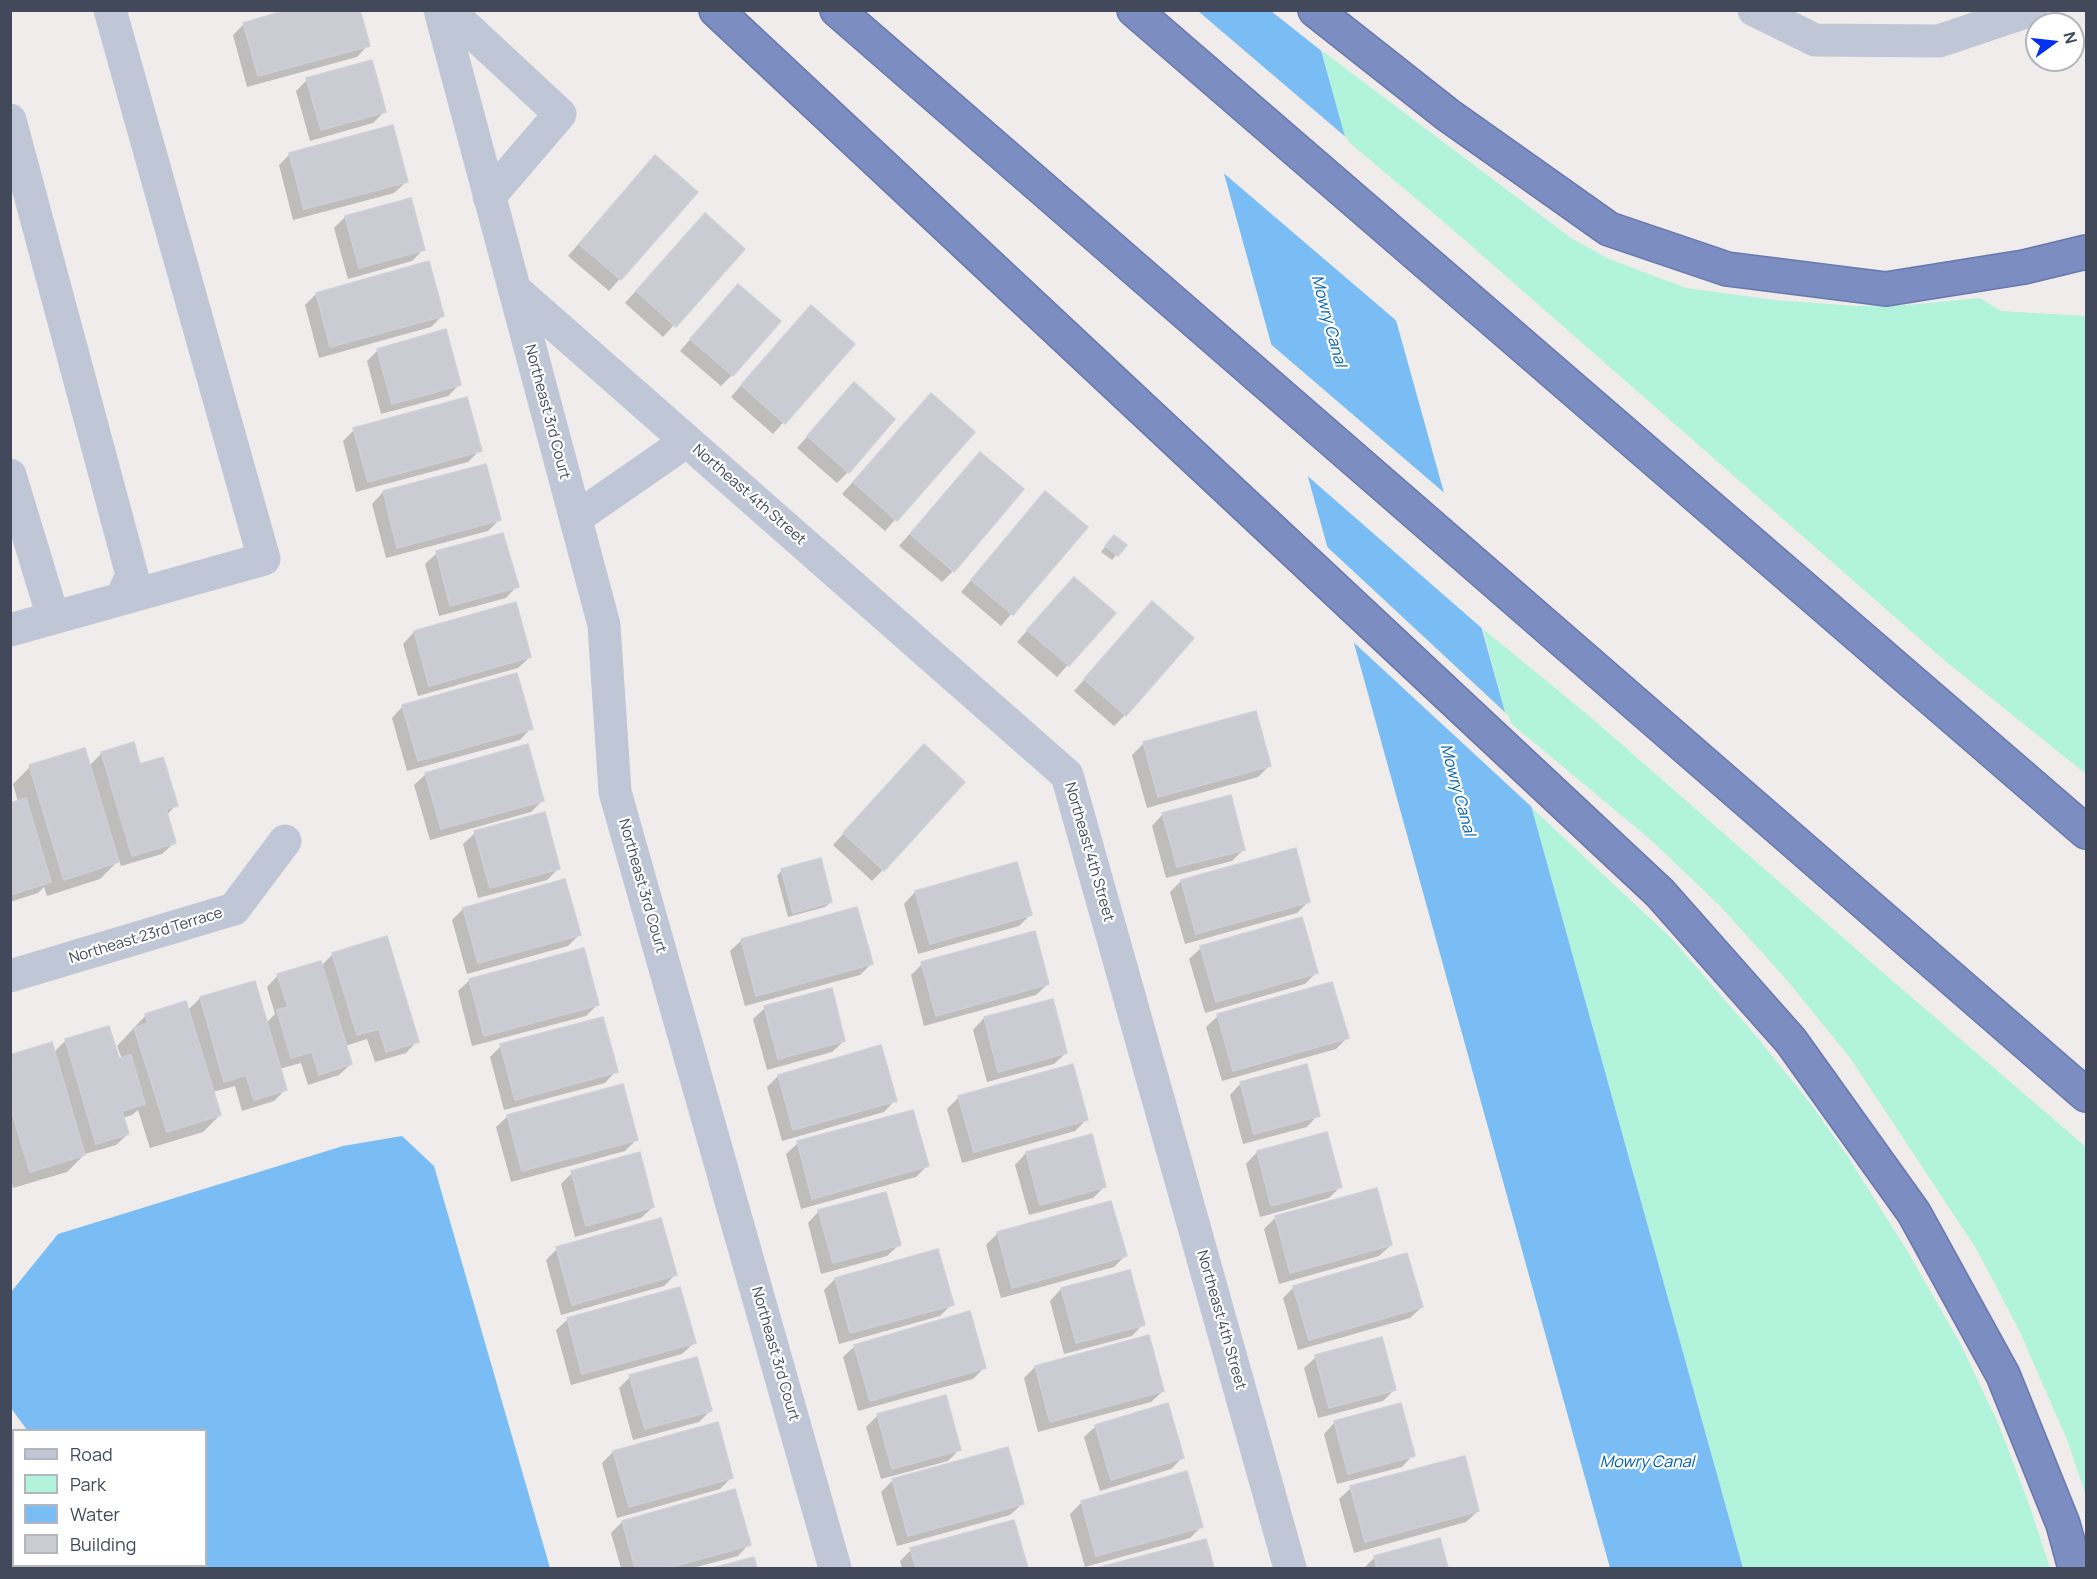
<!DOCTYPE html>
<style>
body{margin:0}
#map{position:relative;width:2097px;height:1579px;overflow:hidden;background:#efeceb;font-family:Manrope,sans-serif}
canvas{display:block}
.frame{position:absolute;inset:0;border:12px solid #42495b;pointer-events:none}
.legend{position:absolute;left:12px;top:1429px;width:195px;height:138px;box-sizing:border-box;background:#fff;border:2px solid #b3b6bd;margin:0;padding:8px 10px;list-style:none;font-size:18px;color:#42495b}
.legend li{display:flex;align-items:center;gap:12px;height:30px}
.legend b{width:30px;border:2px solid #b3b6bd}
.north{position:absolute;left:2025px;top:12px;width:60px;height:60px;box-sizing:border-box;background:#fff;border:2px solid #b3b6bd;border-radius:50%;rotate:75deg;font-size:16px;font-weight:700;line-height:24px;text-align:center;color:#42495b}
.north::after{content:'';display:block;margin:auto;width:21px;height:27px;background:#0430ef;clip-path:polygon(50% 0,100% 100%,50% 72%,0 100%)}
</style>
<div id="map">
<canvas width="2097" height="1579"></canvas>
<div class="frame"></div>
<ul class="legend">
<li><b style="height:8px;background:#bfc6d5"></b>Road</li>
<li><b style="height:16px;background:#b2f3dc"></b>Park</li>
<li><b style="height:16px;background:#7abdf5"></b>Water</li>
<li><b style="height:16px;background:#cbcbd4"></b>Building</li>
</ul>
<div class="north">N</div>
</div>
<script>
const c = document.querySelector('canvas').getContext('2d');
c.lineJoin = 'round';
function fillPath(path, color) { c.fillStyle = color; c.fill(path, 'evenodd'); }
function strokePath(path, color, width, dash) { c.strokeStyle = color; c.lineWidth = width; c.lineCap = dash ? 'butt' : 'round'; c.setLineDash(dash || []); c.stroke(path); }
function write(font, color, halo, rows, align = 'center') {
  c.font = font + ' Manrope,sans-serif'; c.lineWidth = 4.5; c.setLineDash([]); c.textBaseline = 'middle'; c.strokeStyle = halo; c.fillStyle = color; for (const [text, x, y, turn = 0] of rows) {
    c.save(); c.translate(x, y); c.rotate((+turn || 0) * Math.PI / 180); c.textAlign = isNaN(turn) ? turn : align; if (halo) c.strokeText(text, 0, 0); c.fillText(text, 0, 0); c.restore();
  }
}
fillPath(new Path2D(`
 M1321 50 1571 238 1609 259 1686 288 1775 300 1855 306 1907 305 1980 298 2001 311 2086 316V774L1944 660 1451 228 1345 139Z
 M1483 629 1588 715 1881 971 2086 1147V1496L2068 1442 2019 1330 1977 1250 1851 1059 1786 979 1720 906 1651 840 1507 720Z
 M1531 807 1671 938 1756 1036 1810 1103 1848 1157 1908 1252 1961 1345 1998 1423 2029 1504 2050 1568H1743Z`), '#b2f3dc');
fillPath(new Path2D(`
 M1179 11H1310L1743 1568H1610Z
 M402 1136 434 1166 550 1568H118L116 1566H206V1430H27L11 1408V1292L58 1234 343 1146Z`), '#7abdf5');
fillPath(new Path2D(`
 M1176 10 1198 11 1348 139 1399 323 1220 170Z
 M1313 10 1324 53 1271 11Z
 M1267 341 1448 496 1485 631 1303 472Z
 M1323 543 1509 716 1536 811 1349 638Z`), '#efeceb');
fillPath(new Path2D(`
 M244 24 368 45 357 57 247 87 233 35Z
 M307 80 384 112 373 123 310 141 296 91Z
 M290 154 406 182 394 193 293 220 279 165Z
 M644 169 696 193 609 291 568 256Z
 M345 217 423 250 412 261 348 279 334 228Z
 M694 226 743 249 663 337 625 303Z
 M316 294 442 316 431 327 319 358 305 305Z
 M726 298 732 375 721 386 680 351Z
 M799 318 853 344 773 434 731 397Z
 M378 350 460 384 448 396 381 414 367 361Z
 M931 395 973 432 885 531 842 494Z
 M843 396 848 472 837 483 797 448Z
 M354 430 480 450 468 462 356 492 343 441Z
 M980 454 953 571 942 582 899 546Z
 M383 492 499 520 488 531 386 558 372 504Z
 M1045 493 1085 527 1001 626 961 592Z
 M1109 542 1125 545 1112 560 1101 552Z
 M437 553 517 586 506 598 439 616 425 564Z
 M1063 590 1114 613 1057 677 1017 642Z
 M1152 603 1125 715 1114 726 1074 691Z
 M515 604 530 657 518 668 418 696 403 644 414 632Z
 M403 706 531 728 520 740 407 771 392 718Z
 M1255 713 1269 766 1258 777 1147 808 1132 755 1143 744Z
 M102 753 139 765 176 805 166 816 174 843 162 854 121 866 119 860 100 879 47 896 44 887 38 893 10 902V804L18 802 13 784 30 767 89 766Z
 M913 758 883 870 872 881 833 845Z
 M426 774 542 801 531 812 430 840 414 785Z
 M1163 814 1244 849 1232 861 1166 878 1152 826Z
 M475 833 559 868 547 880 478 898 463 844Z
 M782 870 831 902 825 907 788 917 777 876Z
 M1181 881 1309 901 1297 913 1185 944 1170 892Z
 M915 892 1030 915 1019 926 918 954 904 904Z
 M463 909 579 935 568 946 467 974 452 920Z
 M742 940 872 963 860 975 745 1006 730 951Z
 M1201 948 1316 973 1305 984 1205 1013 1189 959Z
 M333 954 417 1041 406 1053 375 1062 367 1039 345 1046 351 1064 339 1075 308 1085 301 1063 279 1069 285 1090 274 1101 242 1111 235 1086 213 1092 220 1115 203 1132 150 1148 138 1110 132 1115 123 1118 128 1134 116 1145 85 1154 67 1172 13 1188 12 1184 10 1186V1056L54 1052 66 1040 118 1060 122 1059 117 1046 146 1015 187 1011 200 998 266 1023 275 1014 267 987 278 975 321 966Z
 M922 964 1048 984 1036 995 924 1026 911 975Z
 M470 980 597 1005 586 1016 472 1046 458 991Z
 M1052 1000 1066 1053 1054 1064 987 1082 973 1030 984 1018Z
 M765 1008 844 1041 832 1052 767 1070 753 1019Z
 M1218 1016 1347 1038 1336 1049 1222 1081 1206 1027Z
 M501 1046 616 1071 605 1083 504 1110 490 1057Z
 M778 1076 895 1100 884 1112 782 1141 767 1087Z
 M1241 1083 1318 1115 1307 1127 1243 1144 1230 1095Z
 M959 1097 1087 1119 1075 1131 962 1163 947 1109Z
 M508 1116 636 1140 625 1151 511 1182 496 1127Z
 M798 1143 927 1166 916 1177 801 1209 786 1154Z
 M1257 1152 1340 1187 1329 1198 1260 1217 1246 1164Z
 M1026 1153 1105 1186 1093 1198 1029 1215 1015 1165Z
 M572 1173 653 1207 641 1218 575 1237 561 1184Z
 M819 1211 899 1245 887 1256 821 1274 808 1223Z
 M1276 1217 1391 1245 1379 1256 1279 1284 1264 1229Z
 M998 1233 1125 1256 1114 1267 1001 1298 986 1245Z
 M557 1249 676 1274 664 1286 561 1315 546 1260Z
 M835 1279 952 1304 940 1316 839 1344 824 1290Z
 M1294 1287 1422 1307 1410 1318 1298 1350 1283 1298Z
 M1061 1289 1143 1324 1132 1336 1064 1354 1050 1301Z
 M568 1319 694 1343 682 1354 571 1385 556 1330Z
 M855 1346 984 1368 973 1379 858 1411 843 1357Z
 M1316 1357 1394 1390 1383 1401 1318 1418 1304 1368Z
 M1035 1367 1163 1391 1151 1402 1038 1432 1024 1378Z
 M630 1377 711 1410 699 1422 633 1440 619 1388Z
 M878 1415 959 1450 948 1461 881 1479 866 1427Z
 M1335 1422 1413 1455 1402 1467 1337 1484 1324 1434Z
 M1096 1426 1182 1458 1171 1469 1100 1491 1084 1437Z
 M613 1452 731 1478 720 1489 617 1518 602 1463Z
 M893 1480 1022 1504 1010 1515 897 1546 881 1492Z
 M1351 1488 1478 1511 1466 1522 1354 1553 1339 1499Z
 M734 1490 749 1544 738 1556 693 1568H621L611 1533 622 1522Z
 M1082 1502 1201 1527 1190 1538 1085 1567 1070 1514Z
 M1013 1522 1026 1568H902L900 1561 911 1550Z
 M1439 1540 1446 1568H1364L1375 1557Z
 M1205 1541 1213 1568H1103Z
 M10 1563 14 1566H37L39 1568H10Z`), '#0003');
const building = new Path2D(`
 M287 10H360L370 46 258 76 243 23Z
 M372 60 386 112 321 130 306 78Z
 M393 125 408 182 304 209 289 153Z
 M655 155 698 192 621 280 579 244Z
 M411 198 425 250 359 268 345 216Z
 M705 213 745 249 676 327 636 291Z
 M429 261 444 316 330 347 316 293Z
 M738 284 781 321 733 376 690 339Z
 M811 305 855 344 785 424 741 385Z
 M446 329 461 385 392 404 377 349Z
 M854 382 895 419 849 473 807 436Z
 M931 393 975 432 897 521 853 482Z
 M467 397 482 451 368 482 353 428Z
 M980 452 1024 489 954 572 910 534Z
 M486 464 501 520 397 548 383 491Z
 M1045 491 1088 527 1013 615 971 580Z
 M503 533 519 587 450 606 436 551Z
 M1114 535 1127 545 1118 556 1105 546Z
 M1074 577 1116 613 1069 666 1027 630Z
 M1152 601 1194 638 1126 716 1084 679Z
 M516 602 531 657 429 686 414 631Z
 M517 673 533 729 418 761 402 705Z
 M1256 711 1271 766 1158 797 1143 742Z
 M134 742 140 764 163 757 178 806 166 809 176 843 132 856 101 752Z
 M528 744 544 801 441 829 425 773Z
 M924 744 965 782 884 871 843 833Z
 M85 748 119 862 64 880 29 765Z
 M1231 795 1245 850 1177 867 1162 813Z
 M26 798 51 882 10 895V803Z
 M545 812 560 869 490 888 474 831Z
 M1296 848 1310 902 1196 934 1181 880Z
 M821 858 832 902 793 913 781 869Z
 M1017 862 1032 915 930 944 915 891Z
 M565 879 581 935 478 963 463 908Z
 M857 907 873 964 756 996 741 939Z
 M1302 917 1318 973 1216 1002 1200 946Z
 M1035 931 1049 984 936 1016 921 962Z
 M387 936 419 1042 386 1052 379 1029 357 1035 332 953Z
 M584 948 599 1005 484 1036 469 979Z
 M321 961 352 1064 319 1075 312 1052 291 1058 277 1010 288 1007 277 974Z
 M255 981 287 1090 254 1100 246 1075 224 1082 200 997Z
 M1332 982 1349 1038 1233 1071 1217 1014Z
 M832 988 845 1041 778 1059 764 1006Z
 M1053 999 1067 1053 998 1072 984 1017Z
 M186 1001 221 1115 167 1132 134 1028 148 1023 145 1014Z
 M603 1017 618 1072 515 1100 500 1044Z
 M109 1026 119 1058 131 1055 145 1104 122 1111 129 1134 96 1144 65 1039Z
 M52 1042 85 1155 30 1172 10 1106V1067L13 1066 10 1055Z
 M881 1045 897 1101 793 1130 778 1075Z
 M1073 1064 1088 1120 974 1152 958 1096Z
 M1307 1064 1320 1116 1254 1134 1240 1082Z
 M623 1084 638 1140 522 1171 507 1115Z
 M913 1110 929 1166 812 1199 797 1141Z
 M1327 1132 1342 1187 1271 1206 1257 1151Z
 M1092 1134 1106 1187 1040 1205 1026 1152Z
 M640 1152 654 1207 586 1226 571 1171Z
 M1377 1188 1392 1245 1290 1273 1275 1216Z
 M886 1192 901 1245 833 1263 818 1210Z
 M1111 1201 1127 1256 1012 1288 997 1232Z
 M661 1218 677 1275 572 1305 556 1247Z
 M938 1249 954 1305 850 1333 835 1278Z
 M1407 1253 1423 1307 1309 1340 1293 1286Z
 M1130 1270 1145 1325 1076 1343 1061 1288Z
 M680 1287 696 1343 582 1374 567 1318Z
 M970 1311 986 1368 870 1401 854 1345Z
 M1149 1335 1164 1391 1050 1422 1035 1366Z
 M1382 1337 1396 1390 1329 1408 1315 1355Z
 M697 1357 712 1411 645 1429 629 1375Z
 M946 1395 961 1450 892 1469 877 1414Z
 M1168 1403 1184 1458 1111 1480 1095 1425Z
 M1401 1403 1415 1456 1348 1474 1334 1421Z
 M718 1422 733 1478 629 1507 613 1451Z
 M1008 1447 1024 1504 908 1536 892 1479Z
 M1465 1456 1479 1511 1365 1542 1350 1486Z
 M1187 1471 1203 1527 1096 1556 1081 1501Z
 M735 1489 751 1545 668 1568H635L622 1521Z
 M1014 1520 1028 1568H916L910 1548Z
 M1440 1538 1448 1568H1377L1374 1556Z
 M1206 1539 1214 1568H1097Z
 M754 1557 757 1568H713Z
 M14 1559V1566H39L41 1568H10V1561Z`);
fillPath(building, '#cbcbd4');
strokePath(building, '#cecfd8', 1.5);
const highway = new Path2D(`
 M716 10 1660 893 1791 1041 1914 1213 2003 1375 2063 1524 2075 1568
 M837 10 2086 1095
 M1134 10 2086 832
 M1315 10 1448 115 1609 229 1727 269 1886 289 2024 267 2086 252`);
strokePath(highway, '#6877ad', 36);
strokePath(new Path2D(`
 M110 10 264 559 121 599
 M440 10 604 625 615 792 835 1568
 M448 10 560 114 489 197
 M1754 10 1815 40 1939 41 2031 10
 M10 120 132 575 121 599 10 630
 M514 289 1067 775 1290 1568
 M10 475 53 617
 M576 518 687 441
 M10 976 234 909 285 841`), '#bfc6d5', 33);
strokePath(highway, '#7c8dc1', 33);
write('15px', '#42495b', '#fff', [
 ["Northeast 3rd Court",547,412,75],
 ["Northeast 4th Street",749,495,41],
 ["Northeast 4th Street",1089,852,74],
 ["Northeast 3rd Court",642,886,74],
 ["Northeast 23rd Terrace",146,936,-17],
 ["Northeast 4th Street",1221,1320,74],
 ["Northeast 3rd Court",775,1354,74]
]);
write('italic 16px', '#005faf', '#fff', [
 ["Mowry Canal",1328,321,75],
 ["Mowry Canal",1457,790,75],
 ["Mowry Canal",1647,1463]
]);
</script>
